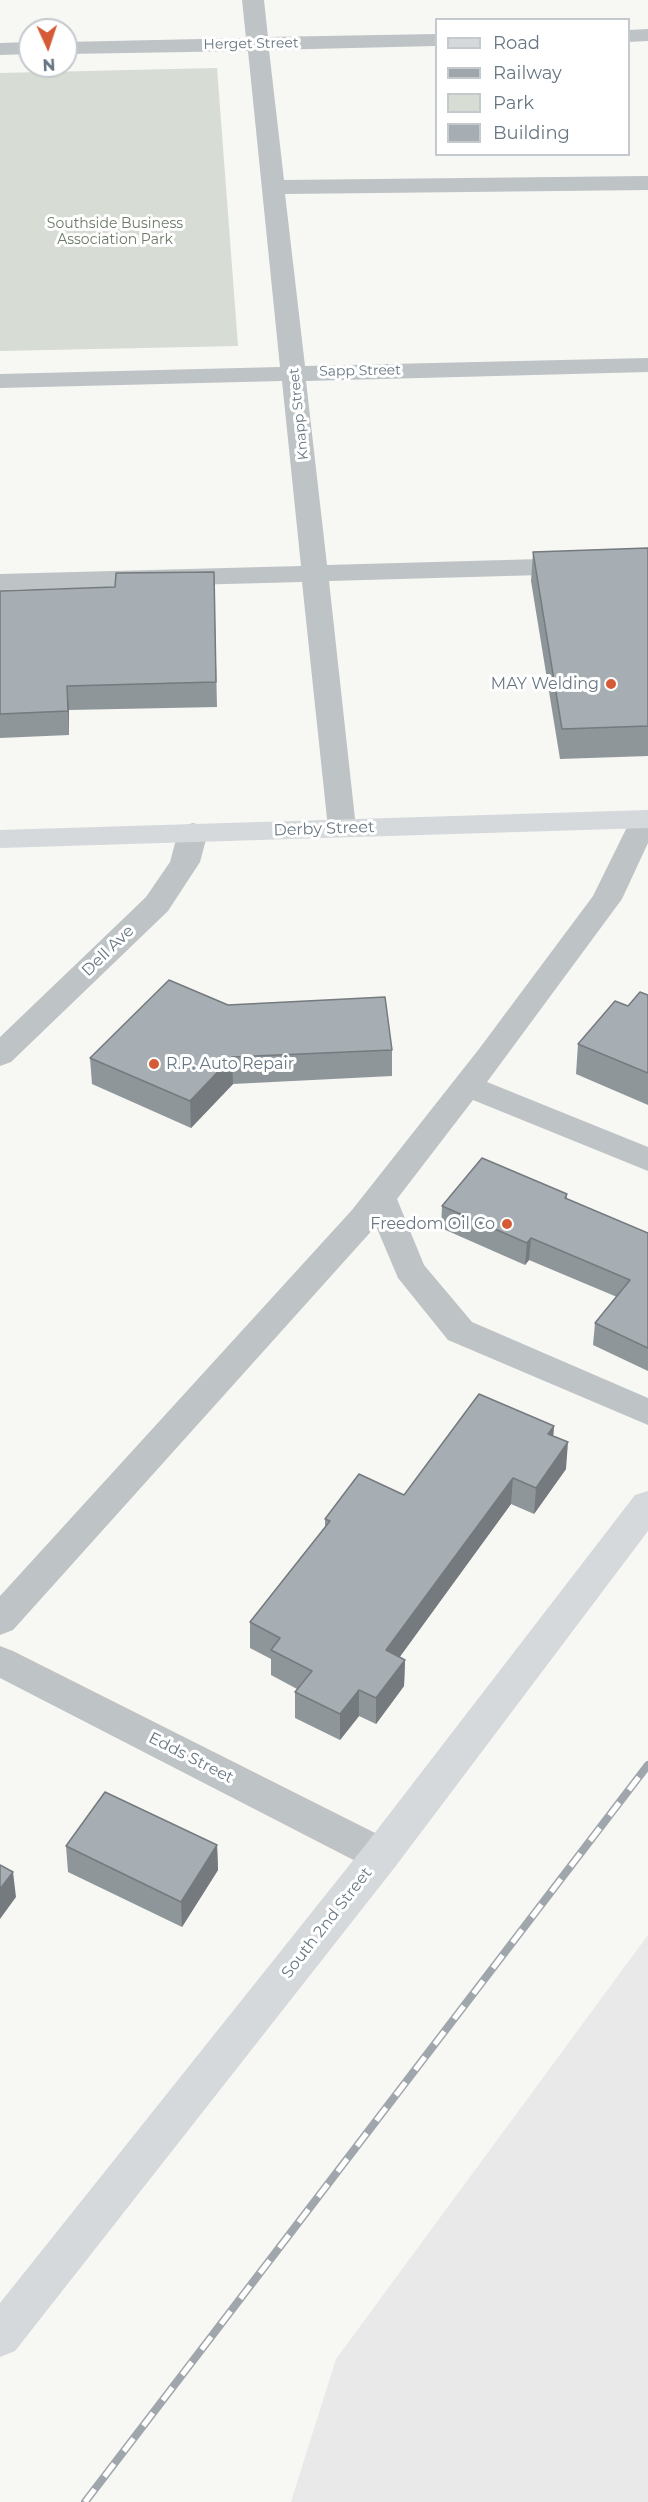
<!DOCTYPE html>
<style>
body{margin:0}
#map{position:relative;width:648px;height:2502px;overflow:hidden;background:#f7f7f4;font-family:Montserrat,sans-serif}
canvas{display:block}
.legend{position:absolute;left:435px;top:18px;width:195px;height:138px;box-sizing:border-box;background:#fff;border:2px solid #c3c9cd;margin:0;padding:8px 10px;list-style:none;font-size:18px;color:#687783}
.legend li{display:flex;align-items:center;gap:12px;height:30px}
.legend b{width:30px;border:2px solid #c3c9cd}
.north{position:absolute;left:18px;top:18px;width:60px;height:60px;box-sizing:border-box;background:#fff;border:2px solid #c3c9cd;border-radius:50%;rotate:177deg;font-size:16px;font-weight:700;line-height:24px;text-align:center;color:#687783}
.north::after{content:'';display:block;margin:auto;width:21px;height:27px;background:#d55a36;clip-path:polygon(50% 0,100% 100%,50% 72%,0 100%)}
</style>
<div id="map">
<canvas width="648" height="2502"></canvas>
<ul class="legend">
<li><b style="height:8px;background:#d5d9dc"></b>Road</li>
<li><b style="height:8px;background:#a0a7ac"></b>Railway</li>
<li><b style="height:16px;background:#d7dcd4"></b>Park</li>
<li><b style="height:16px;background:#a6aeb3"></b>Building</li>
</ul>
<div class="north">N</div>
</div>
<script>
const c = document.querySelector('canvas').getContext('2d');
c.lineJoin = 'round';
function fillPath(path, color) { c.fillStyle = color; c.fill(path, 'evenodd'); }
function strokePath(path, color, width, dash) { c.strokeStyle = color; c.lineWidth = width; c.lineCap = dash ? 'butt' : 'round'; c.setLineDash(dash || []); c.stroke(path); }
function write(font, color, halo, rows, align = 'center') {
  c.font = font + ' Montserrat,sans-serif'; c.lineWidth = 6; c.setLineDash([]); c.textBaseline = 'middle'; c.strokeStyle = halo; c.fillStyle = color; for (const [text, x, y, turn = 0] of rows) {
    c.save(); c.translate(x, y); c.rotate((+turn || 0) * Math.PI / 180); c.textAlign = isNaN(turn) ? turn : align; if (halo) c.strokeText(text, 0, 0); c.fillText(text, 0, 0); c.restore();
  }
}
fillPath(new Path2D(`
 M648 1935V2502H291L336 2359Z`), '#e8e9e8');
fillPath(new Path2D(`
 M217 68 238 346 0 351V73Z`), '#d7dcd4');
fillPath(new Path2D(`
 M242 0H264L268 37 436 34V46L269 50 284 180 648 176V190L285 194 305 366 648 358V372L306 381 327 565 648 556V572L329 581 356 828 352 834 342 837 332 834 328 828 302 582 0 590V574L301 566 282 381 0 388V374L280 367 248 51 66 54V42L246 38Z
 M648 29V41L628 42V30Z
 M30 42V54L0 55V43Z
 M645 810 648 811V843L622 899 487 1082 648 1147V1171L473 1100 397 1199 424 1265 472 1322 648 1398V1425L448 1340 398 1278 376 1226 13 1630 0 1635V1596L352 1210 479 1049 593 896 631 819 635 813Z
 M193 823 203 826 208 832 200 862 168 911 11 1062 0 1066V1037L146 897 170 862 178 832 183 826Z
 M0 1646 13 1651 395 1843 400 1855 395 1867 381 1871 367 1867 0 1678Z`), '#bec3c6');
fillPath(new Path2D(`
 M648 810V828L0 848V830Z
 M648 1491V1531L395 1867 15 2351 0 2357V2303L367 1843 635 1495Z`), '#d5d9dc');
const rail = new Path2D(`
 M85 2502 648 1765`);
strokePath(rail, '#a0a7ac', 8);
strokePath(rail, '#fff', 5, [16]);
fillPath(new Path2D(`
 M648 548V756L560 759 531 581 533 552Z
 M214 572 217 707 69 710V735L0 738V591L115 587Z
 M648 995V1105L576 1074 578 1044 628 1006Z
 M228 1005 392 1050V1076L233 1084 191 1128 92 1084 90 1058Z
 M567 1194V1199L648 1233V1371L593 1345 595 1323 617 1297 529 1260 525 1265 441 1228 442 1206Z
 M554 1426 553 1436 566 1469 534 1514 511 1504 399 1657 405 1660 404 1686 376 1724 359 1716 340 1740 295 1718V1692L297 1689 271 1675V1659L250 1648V1622L325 1528V1519L404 1495Z
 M217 1845 218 1870 182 1927 68 1872 66 1846Z`), '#8f969a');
fillPath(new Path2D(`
 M67 686 69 710V735L68 711Z
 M232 1057 233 1084 191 1128 190 1101Z
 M531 1238 529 1260 525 1265 527 1243Z
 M554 1426 552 1452 548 1434Z
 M568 1442 566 1469 534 1514 536 1488Z
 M513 1478 511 1504 386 1676V1650Z
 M405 1660 404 1686 376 1724V1698Z
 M359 1690V1716L340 1740V1714Z
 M217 1845 218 1870 182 1927 181 1902Z
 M13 1872 16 1897 0 1919V1889Z`), '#747a7d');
const building = new Path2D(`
 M648 548V726L562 729 533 552Z
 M214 572 216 682 67 686 68 711 0 714V591L115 587 116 573Z
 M169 980 228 1005 385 997 392 1050 232 1057 190 1101 90 1058Z
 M640 992 648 995V1073L578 1044 615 1001 628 1006Z
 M482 1158 567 1194 565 1198 648 1233V1348L595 1323 630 1280 531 1238 527 1243 442 1206Z
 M479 1394 554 1426 548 1434 568 1442 536 1488 513 1478 386 1650 405 1660 376 1698 359 1690 340 1714 295 1692 312 1671 271 1650 280 1638 250 1622 330 1521 325 1519 359 1474 404 1495Z
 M105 1792 217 1845 181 1902 66 1846Z
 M0 1865 13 1872 0 1889Z`);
fillPath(building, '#a6aeb3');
strokePath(building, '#747a7d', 1.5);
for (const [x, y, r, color] of [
 [611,684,6,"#d55a36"],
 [154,1064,6,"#d55a36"],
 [507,1224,6,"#d55a36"]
]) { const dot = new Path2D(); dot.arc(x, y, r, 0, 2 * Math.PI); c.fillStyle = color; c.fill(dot); strokePath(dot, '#fff', 2); }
write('14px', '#687783', '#fff', [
 ["Herget Street",251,44,-1],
 ["Sapp Street",360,371,-1],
 ["Knapp Street",299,414,-96]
]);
write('14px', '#6b7b67', '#fff', [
 ["Southside Business",115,224],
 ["Association Park",115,240]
]);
write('16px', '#687783', '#fff', [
 ["MAY Welding",599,684],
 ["R.P. Auto Repair",166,1064,"left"],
 ["Freedom Oil Co",495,1224]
], 'right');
write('16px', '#687783', '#fff', [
 ["Derby Street",324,829,-2],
 ["Dell Ave",108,951,-44],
 ["Edds Street",191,1758,27],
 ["South 2nd Street",327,1923,-52]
]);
</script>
